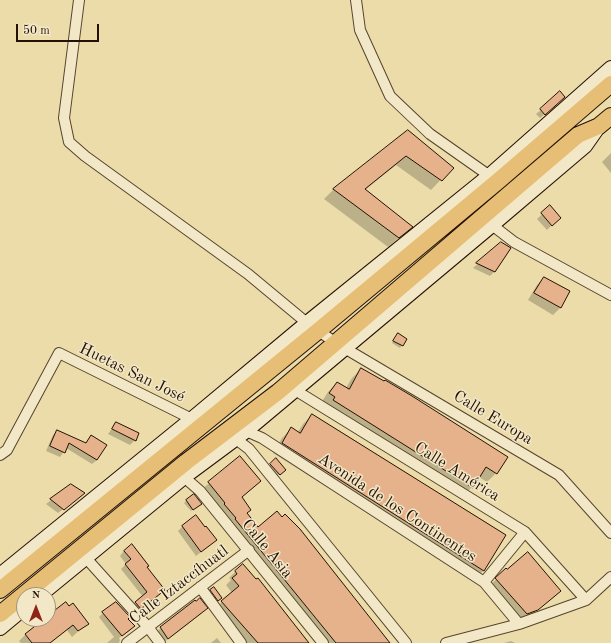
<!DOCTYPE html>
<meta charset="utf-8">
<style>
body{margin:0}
#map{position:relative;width:611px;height:643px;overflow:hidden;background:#ebdcaa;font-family:"Old Standard TT",serif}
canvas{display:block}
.north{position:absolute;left:16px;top:587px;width:40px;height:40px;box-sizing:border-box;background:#f2e8c8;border:1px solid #a0927a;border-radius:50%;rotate:0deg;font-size:11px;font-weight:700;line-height:16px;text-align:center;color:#241104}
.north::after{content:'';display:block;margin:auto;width:14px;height:18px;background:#8f2418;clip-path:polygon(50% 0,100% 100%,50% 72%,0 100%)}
.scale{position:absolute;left:16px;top:24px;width:83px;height:18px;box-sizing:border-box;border:2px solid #241104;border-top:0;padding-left:5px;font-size:12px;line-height:14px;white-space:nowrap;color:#241104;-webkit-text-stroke:3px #f2e8c8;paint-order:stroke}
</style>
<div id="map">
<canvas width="611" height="643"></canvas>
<div class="north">N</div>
<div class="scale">50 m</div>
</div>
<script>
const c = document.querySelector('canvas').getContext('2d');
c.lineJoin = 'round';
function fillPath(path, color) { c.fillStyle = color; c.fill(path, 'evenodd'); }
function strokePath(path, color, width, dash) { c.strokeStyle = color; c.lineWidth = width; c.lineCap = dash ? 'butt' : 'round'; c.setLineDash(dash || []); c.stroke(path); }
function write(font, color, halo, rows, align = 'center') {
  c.font = font + ' "Old Standard TT",serif'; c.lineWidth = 3; c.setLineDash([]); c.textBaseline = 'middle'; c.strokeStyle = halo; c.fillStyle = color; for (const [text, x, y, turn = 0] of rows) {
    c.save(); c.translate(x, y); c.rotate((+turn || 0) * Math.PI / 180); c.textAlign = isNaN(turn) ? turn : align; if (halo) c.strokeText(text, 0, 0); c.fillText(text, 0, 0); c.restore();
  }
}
fillPath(new Path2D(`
 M559 102 540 118 536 114 541 110Z
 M408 131 452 168 431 190 396 165 365 190 411 227 388 247 324 199 334 189Z
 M611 153V173L602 162Z
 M550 207 555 222 547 230 537 219Z
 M501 244 494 272 490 276 473 268Z
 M544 278 569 292 560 308 553 315 528 300 537 285Z
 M398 334 406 339 400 348 392 343Z
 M361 369 496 473 487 482 479 477 472 487 463 496 321 403 328 392 337 383 346 388 352 378Z
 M312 415 505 535 483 571 474 580 273 453 282 438 292 428 298 432 303 424Z
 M116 423 135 440 130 445 108 434Z
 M58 431 85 443 91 436 97 460 92 464 66 448 60 457 46 451 53 435Z
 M240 457 241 497 246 514 258 528 389 643H321L200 491Z
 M276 460 285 470 277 476 269 466Z
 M71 485 79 497 58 513 46 504Z
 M193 495 199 505 191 511 184 503Z
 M183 526 216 540 196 556 178 531Z
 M124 551 146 567 164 590 136 613 131 608 143 597 121 569 126 564 120 556Z
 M506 570 560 591 529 617 519 621 489 586Z
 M235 572 308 643H246L215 608 232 593 226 585 231 580 229 578Z
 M211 591 218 600 216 602 209 593Z
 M195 602 202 613 163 643 156 632Z
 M103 613 127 619 129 631 119 638 120 640 119 643H107L114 637 99 617Z
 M48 617 87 623 72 637 67 630 50 643H21L19 641 26 634 45 619H48Z
 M217 638 221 643H211Z
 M511 641 515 643H504Z`), '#0003');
const building = new Path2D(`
 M560 91 565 97 545 115 540 109Z
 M408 130 454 168 442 181 406 156 365 189 413 227 399 238 333 189Z
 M550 205 561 218 552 226 541 213Z
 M501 242 511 248 495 272 476 263Z
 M544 277 570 291 561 308 534 293Z
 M398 333 407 339 403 346 393 341Z
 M361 368 384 381 385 380 412 396 508 457 497 474 486 467 473 488 333 400 335 397 329 393 337 382 349 389Z
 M312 414 506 535 484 571 282 443 291 427 300 433Z
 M116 422 139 433 136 441 112 429Z
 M57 430 86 443 91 435 107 445 97 460 69 443 65 453 50 446Z
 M240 456 261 481 242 497 251 510 247 513 258 527 277 511 282 517 285 514 300 529 390 643H336L235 519 236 518 224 504 225 503 208 482Z
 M276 458 286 470 280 475 270 464Z
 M71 484 85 493 64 510 50 499Z
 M194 494 202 504 193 510 186 500Z
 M196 515 205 527 206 526 217 540 201 552 182 526Z
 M132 544 149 566 147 567 165 590 141 609 135 602 147 592 125 564 131 559 124 551Z
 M528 552 561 591 538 610 527 614 495 578 506 568 507 569Z
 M243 564 256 579 258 578 309 643H258L221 601 239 586 232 578 237 574 235 571Z
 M214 587 222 598 218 601 210 590Z
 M200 598 208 608 168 639 160 627 195 600 196 601Z
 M66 602 69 606 73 603 89 624 78 631 73 625 50 643H32L25 634 44 619H48V616Z
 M116 602 130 617 128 619 135 626 122 636 102 612Z`);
fillPath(building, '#e6b28b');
strokePath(building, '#241104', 1);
const street = new Path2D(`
 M79 0 64 118 69 142 85 156 248 274 307 323 336 343 559 475 611 533
 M356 0 360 30 390 96 430 134 494 179
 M492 225 514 242 611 295
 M295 390 525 532 586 600
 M246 431 262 438 484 582 519 624
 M236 439 249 449 406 643
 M0 455 7 450 59 353 192 419
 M184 477 200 491 323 643
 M86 558 148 627 160 643
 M484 582 525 532
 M200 587 241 643
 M127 643 249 550
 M446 643 519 624 586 600 611 577`);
const secondary = new Path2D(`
 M0 575 192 419 307 323 489 176 611 68
 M40 595 184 477 246 431 492 225 585 146 599 126
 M0 628 24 608`);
const primary = new Path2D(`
 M0 590 318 331 497 182 611 84
 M0 614 186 462 278 392 578 135 599 126 611 116`);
strokePath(street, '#56442e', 12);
strokePath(secondary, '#241104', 16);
strokePath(primary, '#241104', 18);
strokePath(street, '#f2e8c8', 10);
strokePath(secondary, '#f2e8c8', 14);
strokePath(primary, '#e6be75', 16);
write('16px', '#241104', '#f2e8c8', [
 ["Huetas San José",132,373,26],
 ["Calle Europa",493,418,31],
 ["Calle América",457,472,32],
 ["Avenida de los Continentes",397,508,33],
 ["Calle Asia",267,549,51],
 ["Calle Iztaccíhuatl",179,585,-37]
]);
</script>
